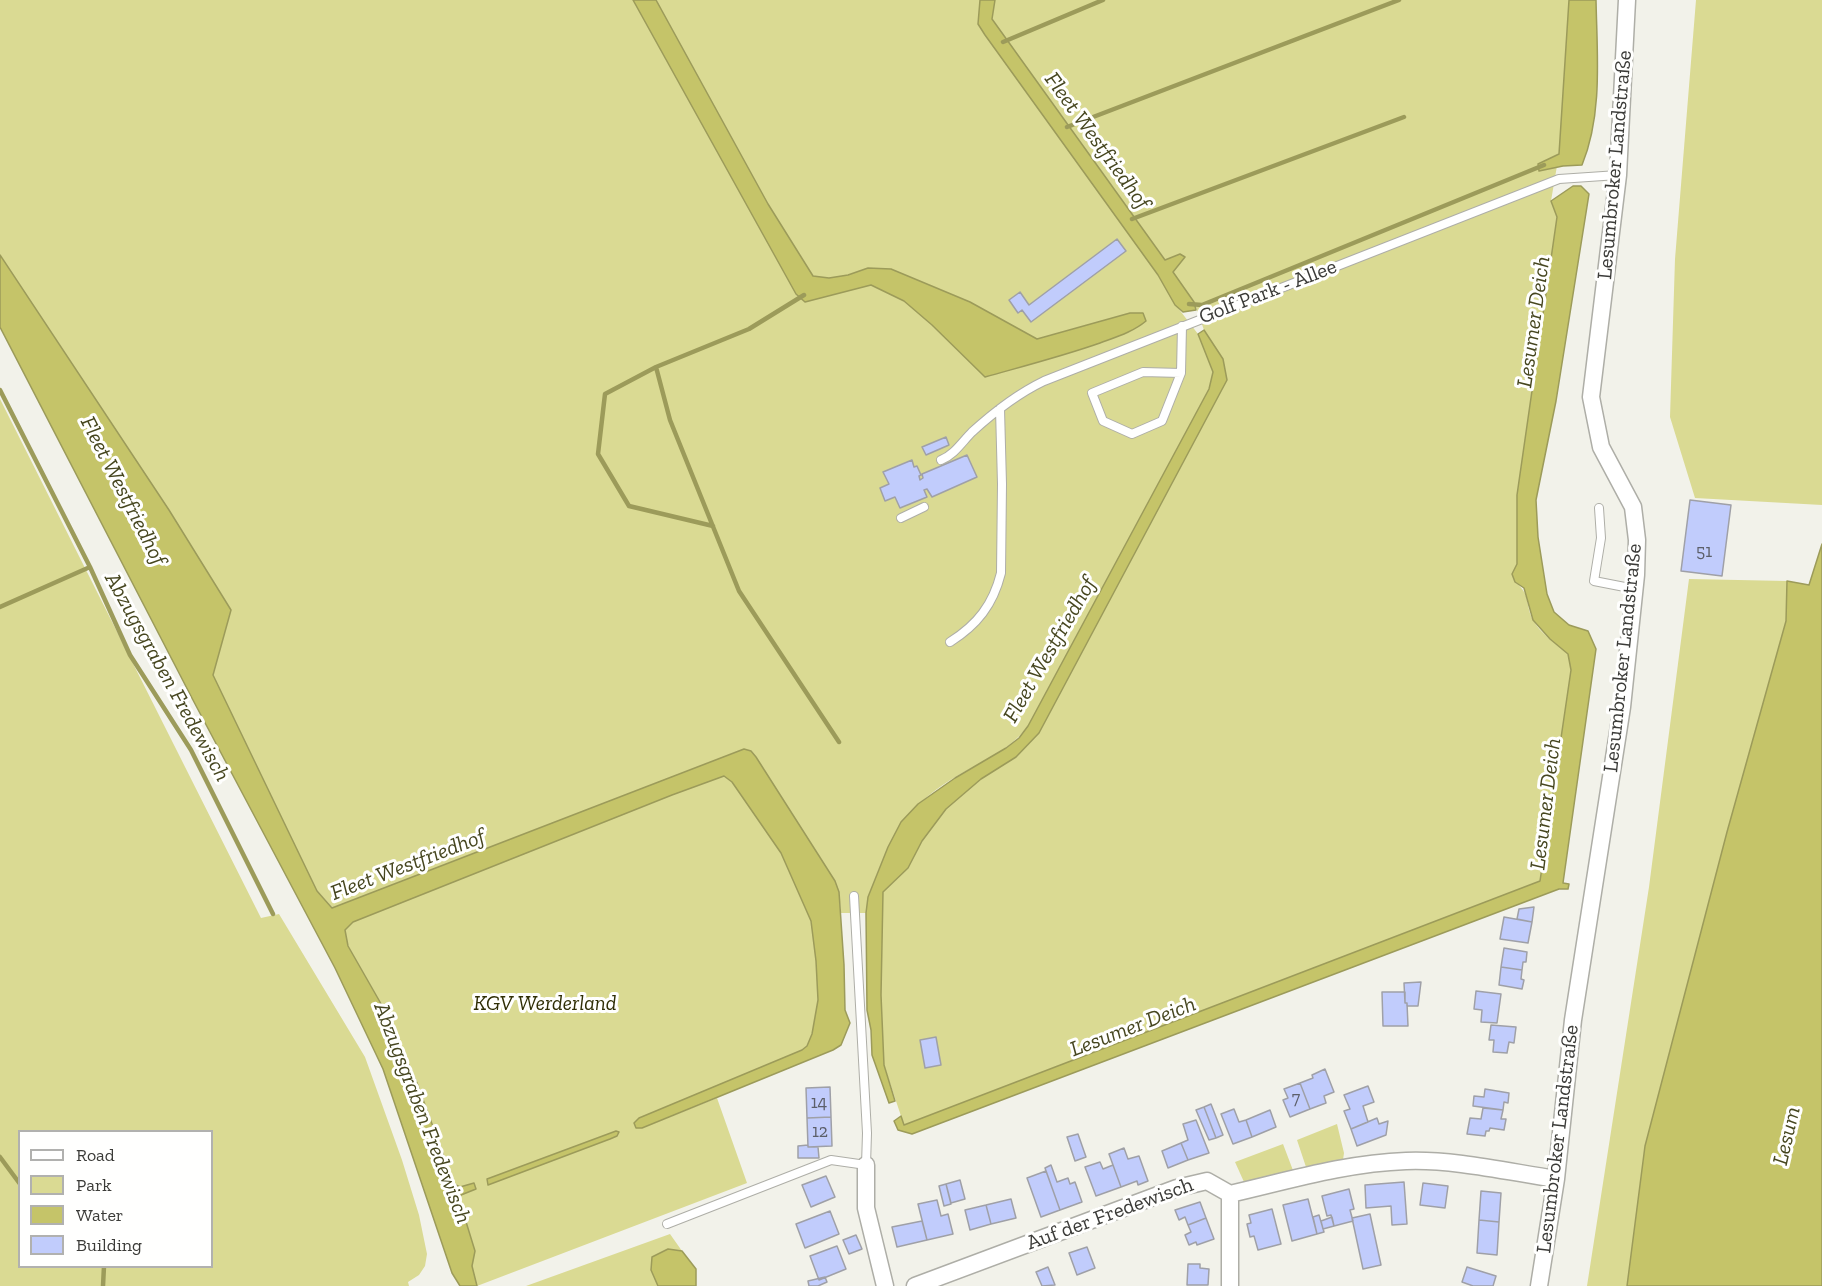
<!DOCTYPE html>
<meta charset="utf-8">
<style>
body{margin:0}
#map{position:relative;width:1822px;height:1286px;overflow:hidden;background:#f2f2ea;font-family:"Zilla Slab",serif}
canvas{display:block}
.legend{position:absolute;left:18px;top:1130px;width:195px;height:138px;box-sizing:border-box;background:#fffffe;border:2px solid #b1b1af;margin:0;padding:8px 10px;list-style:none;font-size:18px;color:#3b3b38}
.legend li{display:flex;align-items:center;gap:12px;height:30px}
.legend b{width:30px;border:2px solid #b1b1af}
</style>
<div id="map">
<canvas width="1822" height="1286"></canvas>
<ul class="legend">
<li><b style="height:8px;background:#fff"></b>Road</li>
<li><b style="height:16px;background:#dada93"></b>Park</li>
<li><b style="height:16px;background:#c5c469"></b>Water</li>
<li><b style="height:16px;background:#c1ccfc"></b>Building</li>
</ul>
</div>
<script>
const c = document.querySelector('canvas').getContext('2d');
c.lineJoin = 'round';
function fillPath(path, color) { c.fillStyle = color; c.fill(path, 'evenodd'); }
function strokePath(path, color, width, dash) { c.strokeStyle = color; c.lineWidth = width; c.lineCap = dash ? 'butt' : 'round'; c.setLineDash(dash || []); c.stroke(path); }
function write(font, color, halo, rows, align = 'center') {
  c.font = font + ' "Zilla Slab",serif'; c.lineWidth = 6; c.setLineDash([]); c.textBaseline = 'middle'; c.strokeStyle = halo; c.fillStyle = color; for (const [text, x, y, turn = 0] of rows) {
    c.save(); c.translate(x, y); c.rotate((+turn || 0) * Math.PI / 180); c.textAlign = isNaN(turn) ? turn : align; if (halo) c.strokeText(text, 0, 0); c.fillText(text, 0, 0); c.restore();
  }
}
fillPath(new Path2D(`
 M0 0H980L978 23 985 35 1158 275 1175 304 1198 334 1207 352 1213 372 1209 389 1028 726C1010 750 983 761 957 776 914 802 898 823 879 869 873 884 868 897 866 913H841L839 892 835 881 756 757 744 749 333 908 317 891 213 675 230 610 169 510 0 255Z
 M995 0H1569L1559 154 1551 201 1557 217 1517 495V564L1515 582C1531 594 1525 605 1533 620 1540 633 1556 644 1568 654L1571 670 1540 881 904 1125 884 1065 881 995 883 892 908 868 922 841 946 809 981 779 1016 757 1039 733 1227 380 1223 359 1204 330 1194 302 1173 272 1184 257 1180 254 1166 261 992 19Z
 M1696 0H1822V505L1695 498 1670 417 1675 259Z
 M0 399 261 918 279 914 365 1057 402 1160 419 1215 427 1254 425 1266 419 1275 408 1282 409 1286H0ZM20 1132H212V1266H20Z
 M1689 579 1787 581 1786 621 1727 832 1645 1146 1627 1286H1587L1649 887Z
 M724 776 732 782 781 853 811 921 816 961 818 1000 812 1034 807 1046 802 1050 639 1118 642 1128 717 1098 747 1183 477 1286 472 1266 475 1251 459 1199 461 1195 476 1189 474 1183 461 1187 454 1184 417 1083 380 1002 348 946 345 929 353 922 672 795Z
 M1337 1124 1344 1153 1343 1160 1307 1170 1297 1140Z
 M1283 1144 1294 1173 1244 1182 1235 1162Z
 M670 1234 682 1251 668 1249 651 1270 658 1286H526Z`), '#dada93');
const water = new Path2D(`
 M633 0H656L768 204 813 276 829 278 848 275 868 268 891 269 970 302 1037 339 1130 313H1143L1146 321C1133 332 1116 337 1100 343 1063 356 1024 366 985 377L932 325 904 301 871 285 805 302 796 294Z
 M980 0H995L992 19 1165 260 1180 254 1185 257 1173 272 1194 302 1196 310 1183 312 1175 305 1158 275 985 35 978 24Z
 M1569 0H1596C1597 54 1603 114 1582 165L1563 166 1539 171 1538 164 1559 154Z
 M1573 186H1581L1589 194 1556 401 1536 500 1538 537 1547 594 1554 612 1569 625 1588 631 1596 649 1563 883 1569 884 1568 889H1559L912 1134 898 1130 894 1121 901 1116 904 1125 1540 881 1571 670 1568 654 1550 639 1533 620 1524 588 1515 582 1512 574 1517 564V495L1557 217 1551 201Z
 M0 255 169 510 231 610 213 675 317 891 332 908 744 749 751 751 756 757 835 881 839 892 844 965 845 1010 850 1023 841 1045 833 1050 642 1128H636L634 1123 639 1118 802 1050 807 1046 812 1034 818 1000 816 961 811 921 781 853 732 782 724 776 672 795 353 922 345 930 348 946 380 1002 417 1083 454 1184 460 1187 474 1183 476 1189 461 1195 459 1199 475 1251 472 1266 477 1286H460L452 1273 383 1069 335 968 194 702 0 327Z
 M1204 330 1223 359 1227 380 1039 733 1016 757 981 779 946 809 922 841 908 868 883 892 881 995 884 1065 895 1101 889 1103 872 1055 871 1030 867 1010 866 913 868 897 888 847 901 822 918 804 955 778 1006 748 1019 738 1028 726 1209 389 1213 372 1198 334Z
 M1822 544V1286H1627L1645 1146 1727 832 1786 621 1787 581 1809 585Z
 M616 1131 619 1132 617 1136 610 1139 488 1185 487 1179Z
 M668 1249 682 1251 696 1269V1286H658L651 1270 652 1257Z`);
fillPath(water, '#c5c469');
strokePath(water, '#9c9b5a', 1.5);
strokePath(new Path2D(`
 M1003 42 1103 0
 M1067 127 1399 0
 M1132 219 1404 117
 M804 295 749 329 656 367 670 420 739 591 839 742
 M1189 304 1202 305 1544 165
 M656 367 605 394 598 454 629 506 713 526
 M0 390 90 567 130 655 191 750 273 914
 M0 607 90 567
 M0 1157 20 1184
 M103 1286 104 1266`), '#9c9b5a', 4.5);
const building = new Path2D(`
 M1117 239 1126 251 1031 322 1022 310 1018 313 1009 300 1020 292 1029 305Z
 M946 437 949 445 926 455 922 447Z
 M967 455 977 477 932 497 927 489 924 490 927 497 900 508 895 497 885 501 880 488 889 484 883 472 912 460 914 467 917 466 921 475 919 476 920 480 923 478 922 474Z
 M1690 500 1731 505 1722 576 1681 571Z
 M1534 907 1532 922 1517 919 1519 909Z
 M1504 917 1532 922 1528 943 1500 939Z
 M1504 948 1527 952 1526 962H1523L1522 970 1501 967Z
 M1501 967 1522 970 1521 979 1524 980 1522 989 1499 985Z
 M1421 982 1418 1006H1407V1003H1405L1404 983Z
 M1476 991 1501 994 1497 1023 1481 1022 1482 1010 1474 1009Z
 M1382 992H1405V1003H1407L1408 1026H1383Z
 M1491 1025 1516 1027 1514 1043 1509 1042 1507 1053 1493 1052 1494 1040H1489Z
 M936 1037 941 1065 925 1068 920 1040Z
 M1325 1069 1334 1092 1324 1096 1326 1103 1310 1109 1300 1083 1313 1078 1312 1075Z
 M1300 1083 1310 1109 1290 1117 1283 1100 1288 1098 1284 1089Z
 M1368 1086 1374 1102 1363 1106 1368 1122 1351 1129 1344 1111 1350 1109 1344 1095Z
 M830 1087 831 1117 807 1118 806 1088Z
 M1485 1089 1509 1093 1508 1103 1504 1102 1503 1110 1473 1106 1474 1096 1484 1097Z
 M1211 1104 1223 1135 1216 1138 1204 1107Z
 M1204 1107 1216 1138 1209 1140 1196 1110Z
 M1483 1108 1503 1110 1501 1119H1506L1504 1130 1490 1128 1489 1131H1486L1485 1136 1467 1134 1470 1118 1481 1119Z
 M1234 1109 1239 1122 1246 1120 1252 1137 1233 1144 1221 1114Z
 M1270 1110 1276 1127 1252 1137 1246 1120Z
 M831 1117 832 1146 808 1147 807 1118Z
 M1377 1118 1379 1124 1388 1121 1386 1135 1357 1146 1351 1129Z
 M1196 1120 1209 1153 1188 1160 1181 1143 1188 1140 1183 1124Z
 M1078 1134 1086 1157 1075 1161 1067 1137Z
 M1181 1143 1188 1160 1168 1168 1162 1151Z
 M808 1145V1147H818L819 1158H798V1146Z
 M1124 1148 1128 1159 1139 1156 1148 1181 1138 1185 1137 1181 1121 1187 1109 1154Z
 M1100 1162 1103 1169 1113 1165 1121 1187 1096 1196 1085 1167Z
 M1051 1165 1057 1182 1068 1178 1070 1184 1075 1182 1082 1202 1060 1210 1045 1168Z
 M1046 1171 1060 1210 1041 1217 1027 1178Z
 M826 1176 835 1197 811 1207 802 1185Z
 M960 1180 965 1199 951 1203 946 1184Z
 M1404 1182 1407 1224 1392 1225 1391 1206 1366 1208 1365 1185Z
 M1423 1183 1448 1186 1445 1208 1420 1205Z
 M946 1184 951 1204 944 1206 939 1186Z
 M1349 1189 1354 1209 1350 1210 1353 1221 1334 1226 1331 1215 1327 1216 1322 1196Z
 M1481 1191 1501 1193 1499 1222 1479 1220Z
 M1011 1199 1016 1218 991 1224 986 1205Z
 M1308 1199 1317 1234 1292 1241 1283 1205Z
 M937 1200 941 1216 948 1214 953 1234 927 1240 918 1204Z
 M1200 1202 1206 1218 1188 1225 1185 1217 1179 1220 1175 1210Z
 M986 1205 991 1224 970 1230 965 1210Z
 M1272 1209 1281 1244 1258 1250 1254 1236 1250 1237 1247 1224 1251 1223 1249 1215Z
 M830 1211 839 1234 805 1248 796 1224Z
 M1370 1214 1381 1265 1363 1269 1352 1218Z
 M1319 1215 1324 1232 1317 1234 1313 1217Z
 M1332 1217 1334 1226 1323 1229 1321 1221Z
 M1206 1218 1214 1239 1197 1245 1196 1242 1189 1245 1185 1235 1191 1232 1188 1225Z
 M1479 1220 1499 1222 1497 1255 1477 1253Z
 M922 1221 927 1240 897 1247 892 1227Z
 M856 1235 862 1249 849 1254 843 1240Z
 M837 1246 846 1269 819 1280 810 1256Z
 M1087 1247 1095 1268 1077 1275 1069 1253Z
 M1188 1264H1200V1268L1209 1269 1208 1285H1187Z
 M1048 1267 1055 1285 1042 1286 1036 1272Z
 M1467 1267 1496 1276 1493 1286H1473L1462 1282Z
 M825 1277 827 1282 818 1286H809L808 1281Z`);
fillPath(building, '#c1ccfc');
strokePath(building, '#9fa0a7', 1.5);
const service = new Path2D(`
 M1181 373 1143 372 1092 393 1103 421 1132 434 1162 421 1181 373 1182 326
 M941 460C954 455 962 442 972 432 994 412 1017 394 1044 381L1559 179 1618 175
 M1599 508 1601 538 1594 581 1635 589
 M901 518 924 507
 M950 642C977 625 993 605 1001 573L1002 484 1000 409
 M667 1224 831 1160 866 1165 867 1133 854 896`);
const minor = new Path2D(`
 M866 1165V1208L885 1286
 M915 1286 1177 1188 1207 1181 1230 1194C1287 1181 1346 1163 1406 1161 1453 1159 1509 1172 1556 1179
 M1230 1286V1194
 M1539 1286 1556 1179 1573 1020 1622 707 1636 575 1637 540 1633 507 1601 447 1591 397 1618 175 1627 0`);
strokePath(service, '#aeaea7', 10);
strokePath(minor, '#aeaea7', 19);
strokePath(service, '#fff', 8);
strokePath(minor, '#fff', 16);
write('18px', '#5c5f69', null, [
 ["51",1704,552],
 ["7",1296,1099],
 ["14",819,1103],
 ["12",820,1132]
]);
write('21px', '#3b3b38', '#fffffe', [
 ["Lesumbroker Landstraße",1615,165,-85],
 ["Golf Park - Allee",1268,292,-21],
 ["Lesumbroker Landstraße",1623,658,-84],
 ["Lesumbroker Landstraße",1558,1139,-83],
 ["Auf der Fredewisch",1110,1214,-20]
]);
write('italic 21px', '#2f2e05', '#fffffe', [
 ["KGV Werderland",545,1004]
]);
write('italic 22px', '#46461f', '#fffffe', [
 ["Fleet Westfriedhof",1097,141,54],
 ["Lesumer Deich",1534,322,-82],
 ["Fleet Westfriedhof",123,491,63],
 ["Fleet Westfriedhof",1050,650,-60],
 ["Abzugsgraben Fredewisch",167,677,61],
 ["Lesumer Deich",1546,804,-83],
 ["Fleet Westfriedhof",408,865,-21],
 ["Lesumer Deich",1133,1027,-21],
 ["Abzugsgraben Fredewisch",422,1113,69],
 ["Lesum",1787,1136,-77]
]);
</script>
